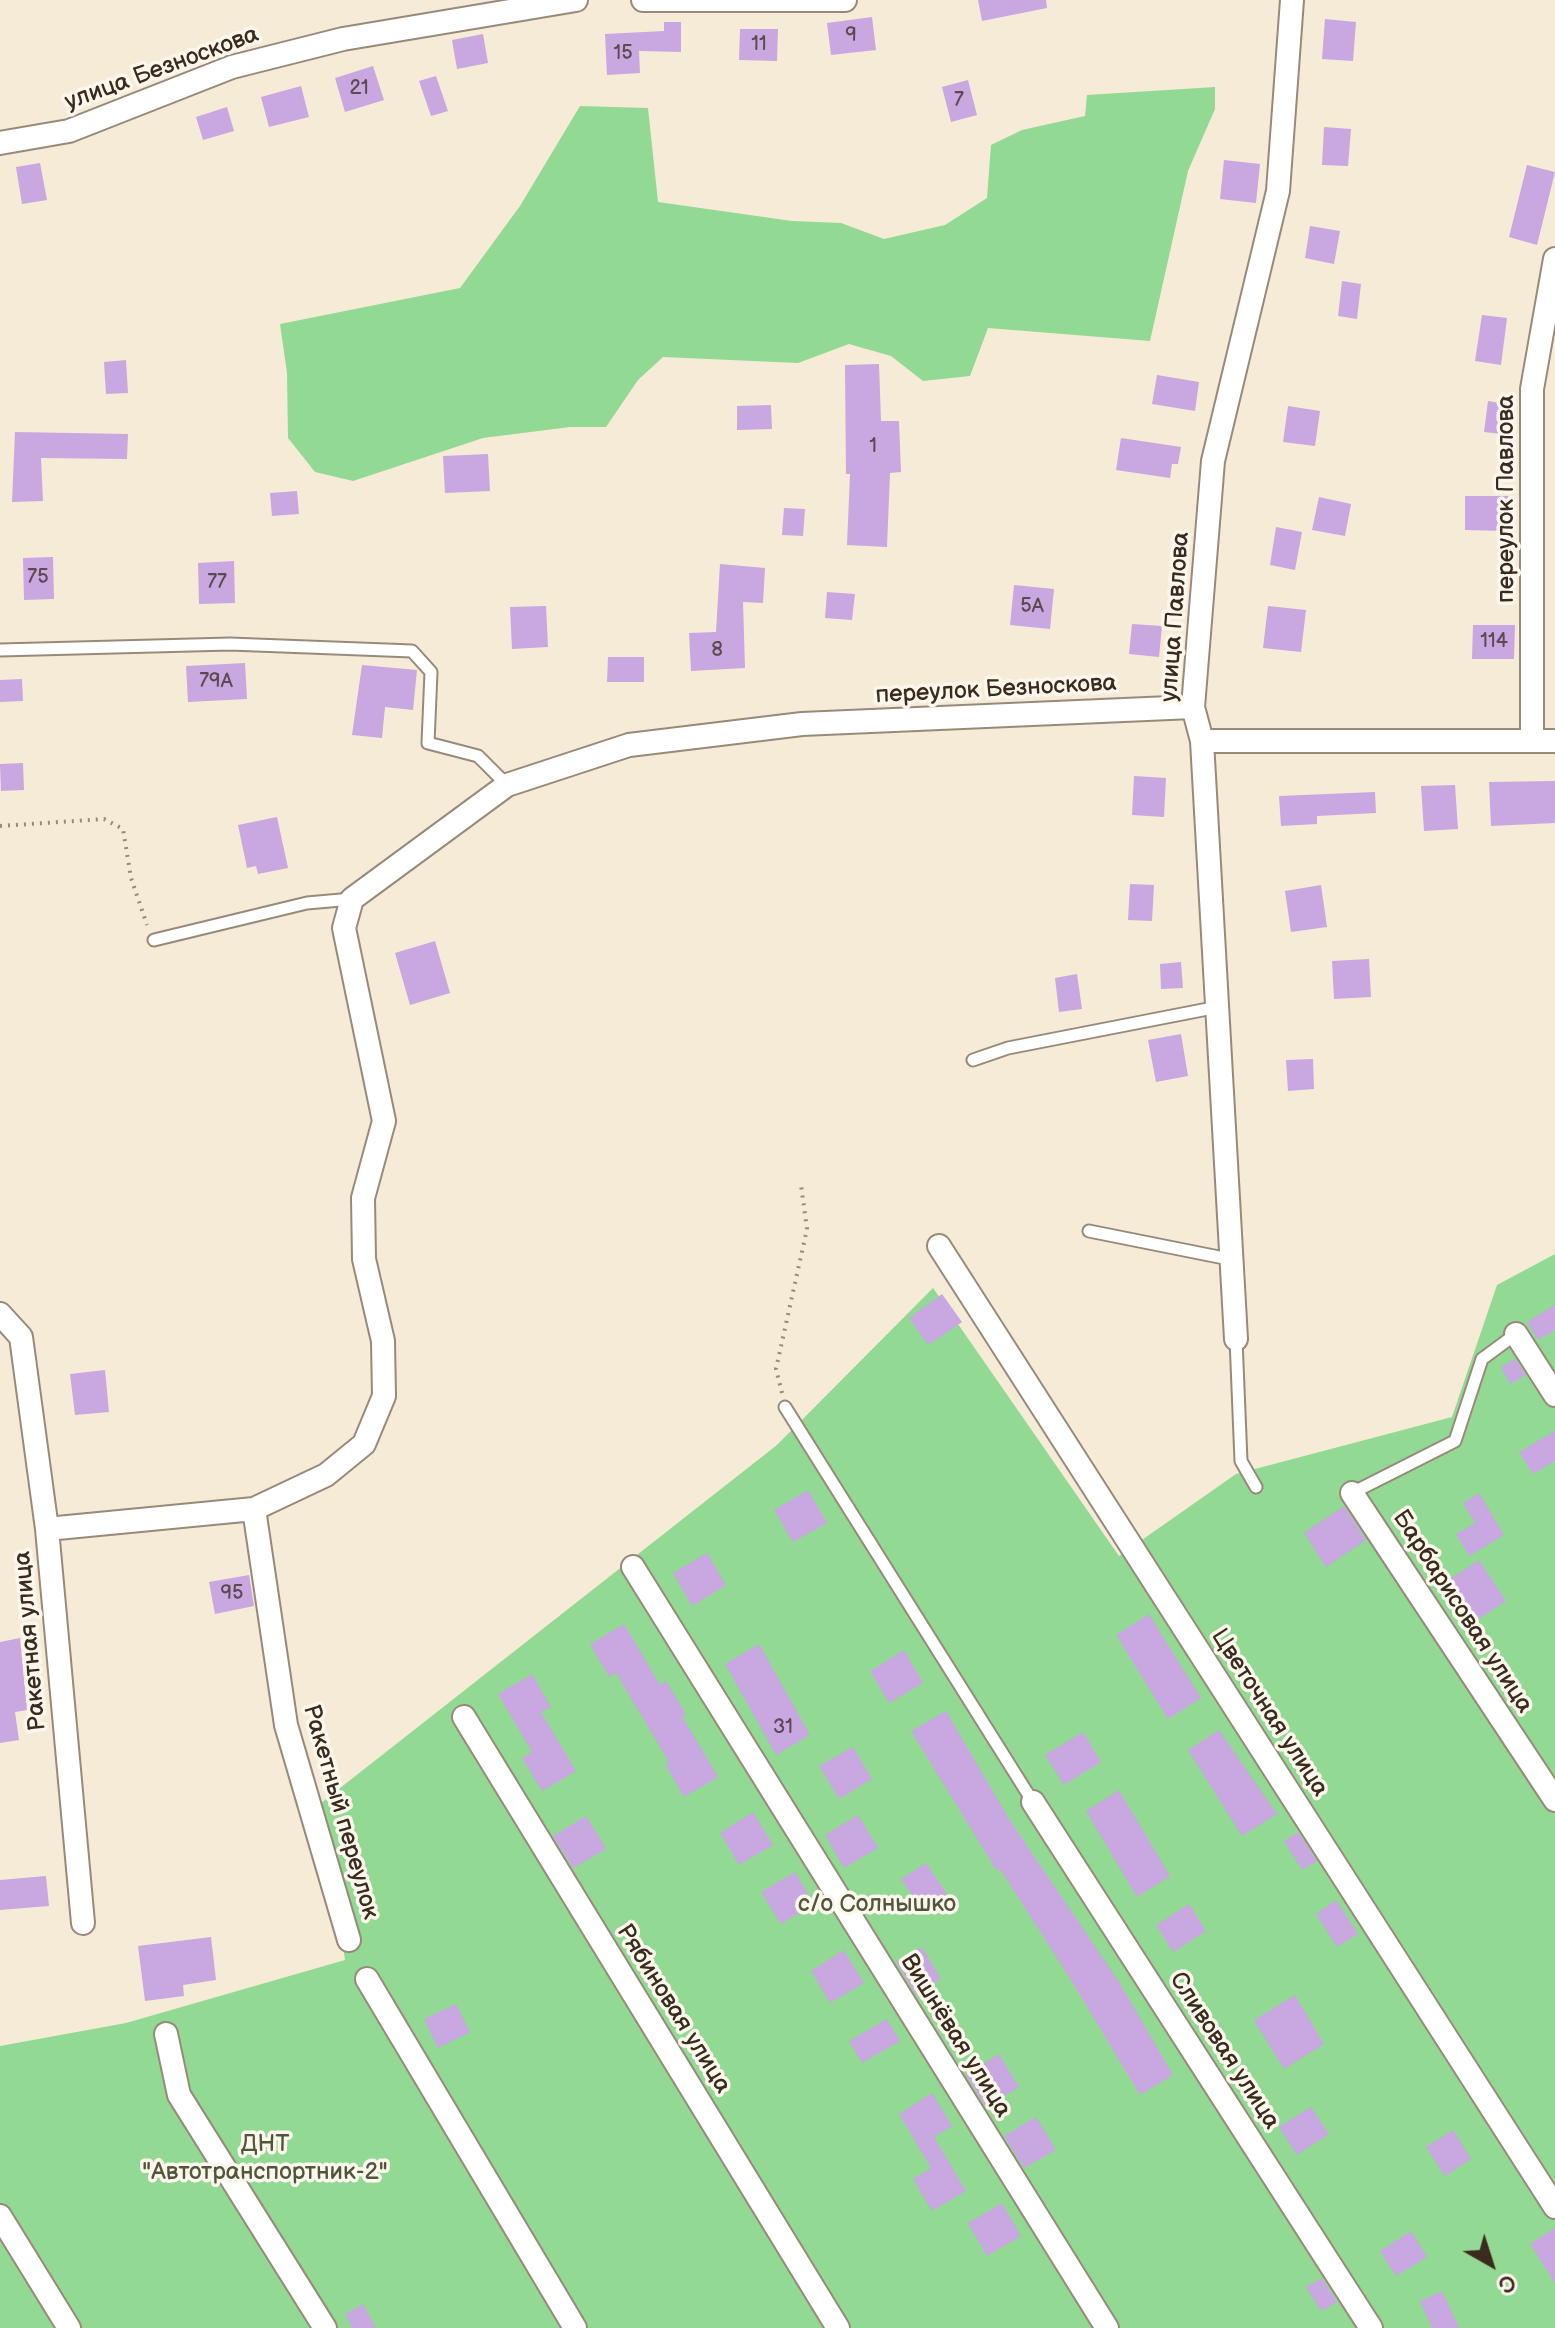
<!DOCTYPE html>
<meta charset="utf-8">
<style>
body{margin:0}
#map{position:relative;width:1555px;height:2328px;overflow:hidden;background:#f6ebd7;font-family:"Balsamiq Sans",sans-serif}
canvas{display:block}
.north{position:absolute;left:1451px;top:2224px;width:80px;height:80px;-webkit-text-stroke:6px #fbf7ec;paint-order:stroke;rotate:141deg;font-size:22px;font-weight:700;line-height:32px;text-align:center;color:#3b2a1e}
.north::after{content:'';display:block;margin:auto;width:28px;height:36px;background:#3b2a1e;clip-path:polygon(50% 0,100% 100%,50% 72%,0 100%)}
</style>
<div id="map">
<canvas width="1555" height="2328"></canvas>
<div class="north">С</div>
</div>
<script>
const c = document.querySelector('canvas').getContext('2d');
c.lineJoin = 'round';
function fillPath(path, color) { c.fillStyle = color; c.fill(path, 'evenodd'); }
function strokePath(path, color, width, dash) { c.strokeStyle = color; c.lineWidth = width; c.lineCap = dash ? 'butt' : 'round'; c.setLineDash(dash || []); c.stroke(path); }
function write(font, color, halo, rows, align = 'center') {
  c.font = font + ' "Balsamiq Sans",sans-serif'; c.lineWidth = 7; c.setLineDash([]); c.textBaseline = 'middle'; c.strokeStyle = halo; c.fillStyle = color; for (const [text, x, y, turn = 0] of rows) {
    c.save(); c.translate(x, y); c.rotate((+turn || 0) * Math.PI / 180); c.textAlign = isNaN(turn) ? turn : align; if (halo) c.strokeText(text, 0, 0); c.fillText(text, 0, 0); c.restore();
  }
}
fillPath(new Path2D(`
 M1215 87V109L1188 171 1150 341 988 328 970 376 923 381 891 356 849 344 798 363 663 357 638 380 606 427H570L483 438 353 481 315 472 288 438 287 373 280 324 460 288 520 206 580 106 648 108 658 202 792 221 841 223 884 239 945 225 987 198 991 145 1022 130 1085 116 1087 95Z
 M1555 1254V2328H0V2046L126 2023 345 1960 321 1803 777 1445 933 1288 1119 1556 1236 1474 1452 1417 1497 1285Z`), '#92d993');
fillPath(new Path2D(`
 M978 0H1046L1047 8 982 21Z
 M872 17 876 50 831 55 827 23Z
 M1325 19 1356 22 1353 61 1322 59Z
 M664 22H681V52L639 51 640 73 607 75 605 34 664 31Z
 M740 29H778L777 61 739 60Z
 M483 34 488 63 457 69 452 40Z
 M373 66 384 100 345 112 335 78Z
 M436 76 448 111 431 116 419 81Z
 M968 80 977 115 951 122 942 87Z
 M301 86 309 117 269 127 261 97Z
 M227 107 234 131 203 140 196 117Z
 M1324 127 1351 129 1348 166 1322 165Z
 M1224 160 1260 164 1256 203 1220 199Z
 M40 163 47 200 22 204 16 167Z
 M1527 165 1555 172 1537 245 1509 237Z
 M1310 226 1340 231 1334 264 1305 258Z
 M1342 281 1361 284 1357 319 1338 316Z
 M1482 315 1507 318 1501 365 1475 361Z
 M126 360 128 393 106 394 104 362Z
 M879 364 881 421H899L901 472 890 473 887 547 847 545 850 474H846L845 365Z
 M1157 375 1199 382 1195 411 1152 404Z
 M1488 401 1506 404 1502 434 1484 432Z
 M771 405 772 429 737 430V406Z
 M1288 406 1320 411 1315 446 1283 442Z
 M15 432 128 434 127 459 41 458 43 501 12 502Z
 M1121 438 1181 447 1178 464H1172L1170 478 1116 470Z
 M488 454 490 491 445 493 443 456Z
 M297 491 299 514 272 516 270 493Z
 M1465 496H1508L1507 531 1465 530Z
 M1319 497 1351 504 1345 536 1312 530Z
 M784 508 805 509 803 536 782 535Z
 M1276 527 1302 532 1295 570 1270 565Z
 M53 557 54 599 24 600 23 558Z
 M234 561 235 603 199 604 198 563Z
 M720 564 765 568 763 603 743 602 745 668 691 671 689 633 716 632Z
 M1014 585 1054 589 1050 629 1010 625Z
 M827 592 855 594 852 620 825 618Z
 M546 606 548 647 512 649 510 607Z
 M1268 606 1306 610 1301 652 1263 648Z
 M1132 624 1162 626 1159 657 1129 654Z
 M1473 625H1515L1514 659H1472Z
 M608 657H644V682H607Z
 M245 663 247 699 188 702 186 666Z
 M362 665 417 670 413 710 385 707 382 738 352 735Z
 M22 679 23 701 0 702V680Z
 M23 763 24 790 1 791 0 764Z
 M1134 776 1166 778 1164 817 1132 815Z
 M1555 781V823L1491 826 1489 782Z
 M1455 785 1458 829 1424 831 1421 786Z
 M1375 792 1376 813 1317 816V824L1281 826 1279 796Z
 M277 817 288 868 258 874 256 866 247 868 238 825Z
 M1130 884 1154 885 1152 921 1128 920Z
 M1321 885 1327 927 1291 932 1285 891Z
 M435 941 450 993 410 1005 395 953Z
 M1369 959 1371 997 1334 999 1332 961Z
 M1181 962 1183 988 1161 989 1160 964Z
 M1077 974 1082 1009 1059 1012 1055 978Z
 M1181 1034 1188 1076 1156 1082 1148 1040Z
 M1313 1059 1314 1089 1288 1091 1286 1060Z
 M942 1294 962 1322 928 1345 909 1318Z
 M1555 1305V1330L1538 1340 1527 1322Z
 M1515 1359 1526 1375 1510 1384 1501 1367Z
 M105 1370 109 1412 75 1415 70 1374Z
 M1555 1431V1461L1533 1474 1519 1452Z
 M808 1490 827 1523 793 1542 774 1510Z
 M1479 1493 1504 1535 1469 1556 1456 1534 1475 1523 1463 1503Z
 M1344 1506 1366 1540 1326 1567 1304 1533Z
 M707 1553 726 1585 692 1606 673 1573Z
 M1479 1560 1506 1601 1474 1622 1447 1581Z
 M249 1575 254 1606 215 1614 209 1582Z
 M1149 1614 1201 1698 1168 1719 1116 1635Z
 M624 1624 660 1685 666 1681 686 1714 682 1716 718 1777 684 1797 665 1764 669 1762 616 1673 609 1677 590 1644Z
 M20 1638 27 1710 15 1712 19 1740 0 1743V1642Z
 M759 1644 810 1735 776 1755 725 1664Z
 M904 1650 923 1683 889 1703 870 1671Z
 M532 1674 551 1707 541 1712 576 1771 542 1791 522 1758 532 1752 498 1694Z
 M946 1711 1009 1819 1119 1982 1173 2075 1140 2095 1071 1980 1000 1869 997 1871 911 1731Z
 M1219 1730 1277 1814 1242 1836 1188 1750Z
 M1083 1732 1101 1762 1064 1785 1045 1755Z
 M853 1747 872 1779 839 1799 819 1766Z
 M1119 1790 1170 1876 1137 1897 1086 1811Z
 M753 1812 773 1845 739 1865 720 1833Z
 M858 1815 878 1848 844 1868 825 1835Z
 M586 1816 606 1849 573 1868 553 1836Z
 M1298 1832 1317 1861 1302 1870 1284 1841Z
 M926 1863 947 1894 923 1911 901 1879Z
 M795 1872 814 1904 781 1924 761 1892Z
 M46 1876 49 1906 0 1910V1880Z
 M1336 1900 1358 1934 1337 1947 1316 1914Z
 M1189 1904 1206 1931 1173 1952 1156 1925Z
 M211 1937 216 1980 183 1985 184 1996 145 2001 138 1946Z
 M922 1947 941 1979 916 1995 896 1962Z
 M844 1950 864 1983 830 2003 811 1971Z
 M1295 1995 1324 2044 1284 2069 1254 2020Z
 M456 2004 470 2032 438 2048 424 2019Z
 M887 2019 900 2041 862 2063 849 2041Z
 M999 2054 1019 2087 986 2107 966 2075Z
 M932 2093 952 2126 934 2137 966 2191 932 2211 913 2179 931 2168 899 2114Z
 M1311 2107 1329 2134 1297 2155 1279 2127Z
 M1036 2117 1056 2150 1024 2168 1004 2136Z
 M1453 2130 1471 2159 1445 2176 1426 2147Z
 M1002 2203 1021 2236 987 2256 968 2223Z
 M1555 2228V2283L1530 2244Z
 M1411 2231 1427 2257 1396 2276 1380 2251Z
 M1322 2278 1337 2302 1321 2311 1306 2287Z
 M1442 2291 1459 2328H1432L1420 2301Z
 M363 2304 376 2328H352L345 2314Z`), '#c9a7e1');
const lane = new Path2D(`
 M0 650 230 644 412 651 431 672 428 743 478 756 507 785
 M154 940 307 903 352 899
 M973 1060 1008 1048 1218 1007
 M1089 1231 1234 1260
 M1236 1339 1241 1461 1256 1487
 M785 1407 1033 1802
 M1352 1493 1455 1441 1482 1359 1516 1334`);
const street = new Path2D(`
 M643 0H845
 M0 143 69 131 232 67 343 39 576 0
 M1202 741H1555
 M1532 741V389L1555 259
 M939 1246 1555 2207
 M0 1314 21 1337 47 1529 83 1923
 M1516 1334 1555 1395
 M1236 1339 1202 741 1193 707 1213 461 1278 191 1292 0
 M1352 1493 1555 1800
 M254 1509 286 1725 349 1940
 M47 1529 254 1509 326 1475 364 1444 384 1396 383 1341 364 1259 363 1198 384 1121 344 928 352 899 507 785 629 745 802 724 1193 707
 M633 1567 1107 2328
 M464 1717 838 2328
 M1033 1802 1371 2328
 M367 1979 575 2328
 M166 2034 179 2095 325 2328
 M0 2216 69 2328`);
strokePath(lane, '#988a7a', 15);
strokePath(street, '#988a7a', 26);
strokePath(new Path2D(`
 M0 826 104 819 123 829 131 878 147 925
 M782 1393 776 1369 807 1229 801 1185`), '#988a7a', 4, [2, 6]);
strokePath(lane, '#fff', 11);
strokePath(street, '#fff', 22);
write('20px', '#5e494f', null, [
 ["9",851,36],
 ["11",759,45],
 ["15",623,54],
 ["21",359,89],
 ["7",959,101],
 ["1",873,447],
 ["75",38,578],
 ["77",217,583],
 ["5А",1032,607],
 ["114",1494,642],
 ["8",717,651],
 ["79А",216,682],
 ["95",232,1594],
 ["31",783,1728]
]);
write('24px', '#3b2a1e', '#fbf7ec', [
 ["улица Безноскова",162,69,-20],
 ["переулок Павлова",1507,499,-90],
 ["улица Павлова",1176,617,-86],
 ["переулок Безноскова",996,690,-3],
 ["Барбарисовая улица",1462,1612,57],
 ["Ракетная улица",31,1641,-95],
 ["Цветочная улица",1269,1713,57],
 ["Ракетный переулок",340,1812,74],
 ["Рябиновая улица",673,2009,58],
 ["Вишнёвая улица",955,2036,58],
 ["Сливовая улица",1224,2051,57]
]);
write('24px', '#51563b', '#fbf7ec', [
 ["с/о Солнышко",877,1905],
 ["ДНТ",265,2145],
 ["\"Автотранспортник-2\"",265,2173]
]);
</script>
